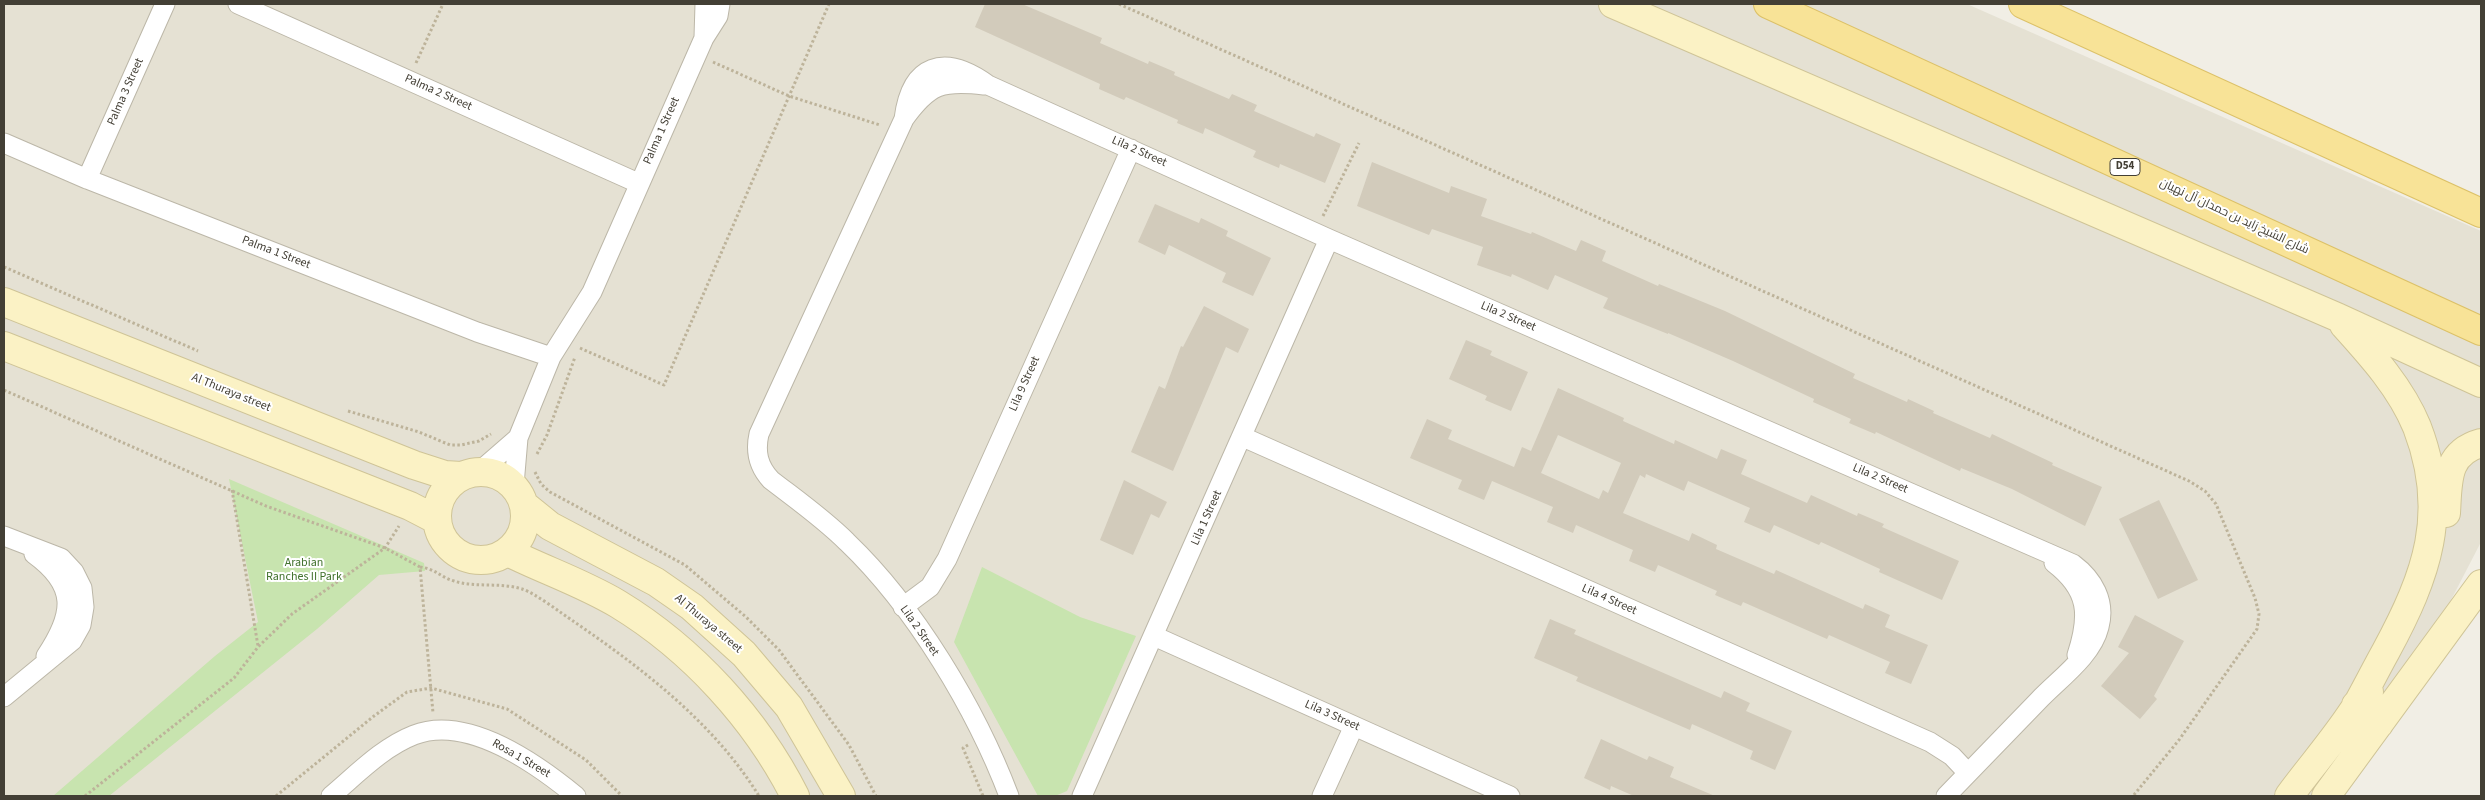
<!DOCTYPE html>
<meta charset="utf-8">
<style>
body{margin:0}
#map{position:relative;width:2485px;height:800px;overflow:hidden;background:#f1eee5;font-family:"Source Sans 3",sans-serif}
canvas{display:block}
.frame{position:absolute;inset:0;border:5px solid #433f35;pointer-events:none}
</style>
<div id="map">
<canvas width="2485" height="800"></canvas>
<div class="frame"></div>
</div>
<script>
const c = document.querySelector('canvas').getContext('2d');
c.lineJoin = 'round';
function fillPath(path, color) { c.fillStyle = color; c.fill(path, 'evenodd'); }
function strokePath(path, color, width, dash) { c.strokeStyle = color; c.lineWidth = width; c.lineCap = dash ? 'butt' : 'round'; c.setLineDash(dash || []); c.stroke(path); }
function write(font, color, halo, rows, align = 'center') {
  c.font = font + ' "Source Sans 3",Cairo,sans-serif'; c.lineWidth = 4; c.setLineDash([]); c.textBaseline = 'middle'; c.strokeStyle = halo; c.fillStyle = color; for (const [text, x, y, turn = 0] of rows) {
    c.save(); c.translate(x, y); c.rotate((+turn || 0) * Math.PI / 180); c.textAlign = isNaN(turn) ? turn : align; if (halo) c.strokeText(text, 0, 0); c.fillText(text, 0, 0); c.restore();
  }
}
fillPath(new Path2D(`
 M4 4H1967L2481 231V542L2437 627 2319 796H4Z`), '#e5e1d3');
fillPath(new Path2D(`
 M229 479 424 563 425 571 379 575 317 629 109 796H53L215 656 258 622Z
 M982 567 1080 617 1136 636 1067 791 1055 796H1038L954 642Z`), '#c8e4af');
fillPath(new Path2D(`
 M985 4H1022L1102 38 1100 43 1148 64 1149 61 1175 72 1174 75 1229 99 1232 94 1257 105 1254 111 1314 137 1316 133 1341 144 1325 183 1280 164 1279 168 1253 157 1256 151 1205 128 1203 134 1177 123 1178 120 1126 97 1124 100 1099 89 1100 84 975 27Z
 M1372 162 1449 193 1451 186 1487 199 1481 216 1531 234 1532 232 1576 251 1581 240 1606 251 1602 261 1658 286 1659 284 1725 311 1855 374 1853 378 1907 402 1908 399 1934 411 1933 413 1990 438 1992 434 2053 463 2052 465 2102 487 2085 526 2012 489 1961 468 1960 471 1876 432 1875 434 1849 423 1851 419 1813 402 1814 399 1733 361 1668 333V334L1603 308 1608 298 1555 275 1548 290 1512 274 1511 277 1477 265 1483 247 1432 229 1429 235 1357 206Z
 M1155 204 1199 223 1201 218 1228 231 1226 236 1271 258 1253 296 1222 282 1226 273 1169 245 1165 255 1138 242Z
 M1204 306 1249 329 1238 353 1226 347 1173 471 1131 452 1159 386 1165 389 1181 346 1183 347Z
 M1466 340 1492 351 1490 355 1528 372 1511 411 1485 400 1487 396 1449 379Z
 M1558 388 1624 418 1623 421 1674 444 1675 440 1717 459 1721 449 1747 460 1741 474 1807 503 1811 495 1857 516 1858 513 1884 524 1882 527 1959 561 1942 600 1879 572 1880 569 1821 542 1819 545 1774 525 1770 533 1744 522 1750 508 1688 481 1684 491 1646 474 1645 478 1640 475 1623 513 1689 541 1692 533 1717 545 1716 549 1774 574 1776 570 1863 609 1865 604 1890 615 1885 627 1928 645 1911 684 1885 673 1890 662 1829 635 1827 639 1743 602 1741 606 1715 595 1717 591 1658 565 1655 572 1629 561 1633 550 1576 525 1573 533 1547 522 1553 507 1492 481 1484 500 1458 489 1462 480 1410 458 1427 419 1452 430 1448 439 1514 467 1522 447 1531 451ZM1558 435 1621 463 1608 493 1603 490 1599 499 1541 473Z
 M1124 480 1167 502 1159 518 1151 514 1133 555 1100 540Z
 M2159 500 2198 580 2158 599 2119 519Z
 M2135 615 2184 641 2154 696 2157 699 2140 719 2101 686 2129 653 2118 647Z
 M1550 619 1576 630 1574 634 1721 698 1724 691 1750 703 1746 711 1792 731 1775 770 1750 759 1753 751 1692 724 1690 730 1576 681 1578 677 1534 658Z
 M1601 739 1647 760 1649 756 1674 767 1670 777 1715 796H1634L1611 786 1610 790 1584 778Z`), '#d2cbbb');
const street = new Path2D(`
 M238 4 638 183
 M704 37 705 4
 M984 85C942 80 929 84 904 119L759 434C755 452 758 466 771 480 797 500 824 519 847 542 915 607 976 709 1009 796
 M904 119C911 64 944 53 988 85L1329 239 2073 564C2093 579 2106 601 2099 627 2092 656 2059 679 2039 700 2008 732 1977 764 1946 796
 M4 143 87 179 477 332 551 357
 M87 179 165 4
 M1243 437 1930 742 1952 756 1968 773
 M480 471 518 438
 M514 485 518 438 551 357 592 292 704 38 718 16 720 4
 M4 536 61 558 74 572 82 588 84 607 81 625 72 641 4 697
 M34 554C78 586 74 614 46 656
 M2054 563C2089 590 2090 615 2077 655
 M903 607 930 587 947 559 1131 149
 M1154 636 1510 796
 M331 796C357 774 383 747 414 735 467 714 537 764 576 796
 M1082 796 1329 239
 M1322 796 1354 726`);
const secondary = new Path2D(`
 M1613 4 2337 317 2481 383
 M4 302 414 465 445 475 461 476
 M4 346 410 506 437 520
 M437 516a44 44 0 1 1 88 0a44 44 0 1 1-88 0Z
 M524 505 550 526 656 582 692 607 744 654 789 707 841 796
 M2446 513C2448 482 2445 453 2481 443
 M508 552C544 570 583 583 618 604 692 649 756 719 795 796
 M2369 692 2356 705 2379 724
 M2289 796C2311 766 2337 737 2357 705 2367 687 2376 669 2386 651 2427 575 2450 513 2417 427 2401 388 2372 356 2344 325
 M2326 796 2481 584`);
const primary = new Path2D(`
 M1768 4 2481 331
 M2023 4 2481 213`);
strokePath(street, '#bcb7a8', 21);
strokePath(secondary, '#cfc497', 30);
strokePath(primary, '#dcc168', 30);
strokePath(new Path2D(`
 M1119 4 2189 481 2205 491 2216 504 2255 598 2259 614 2257 629 2179 740 2133 796
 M713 62 789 96 880 125
 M416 63 443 4
 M1323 216 1359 143
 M4 267 198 351
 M580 348 664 385 829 4
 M4 390 266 506 385 548 420 567 433 713
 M348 411 419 432 450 445H461L479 441 491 434
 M537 454 547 435 575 357
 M535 472 541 484 550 492 685 565 746 617 779 650 849 745 876 796
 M232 490 258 646
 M420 567C436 569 440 577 454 581 475 588 500 582 522 589 535 593 561 613 573 621 643 669 714 723 759 796
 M968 745 963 748 983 796
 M85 796 234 678 258 647 292 614 385 548 399 526
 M276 796 374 716 407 692 431 688 507 709 586 760 622 796`), '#bdb39a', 3, [2.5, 2.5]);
strokePath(street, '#fff', 19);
strokePath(secondary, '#fbf2c5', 28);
strokePath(primary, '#f8e397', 28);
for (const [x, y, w] of [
 [2125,167,30]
]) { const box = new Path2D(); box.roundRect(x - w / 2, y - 8.5, w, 17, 4); c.fillStyle = '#fff'; c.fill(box); strokePath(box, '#433f35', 1); }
write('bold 11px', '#433f35', null, [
 ["D54",2125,167]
]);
write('12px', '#433f35', '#fff', [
 ["Palma 3 Street",126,92,-66],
 ["Palma 2 Street",438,93,24],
 ["Palma 1 Street",662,131,-66],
 ["Lila 2 Street",1139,152,24],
 ["شارع الشيخ زايد بن حمدان آل نهيان",2234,217,25],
 ["Palma 1 Street",276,253,21],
 ["Lila 2 Street",1508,317,23],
 ["Lila 9 Street",1025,384,-66],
 ["Al Thuraya street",231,393,22],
 ["Lila 2 Street",1880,479,23],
 ["Lila 1 Street",1207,518,-66],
 ["Lila 4 Street",1609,600,24],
 ["Al Thuraya street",708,624,40],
 ["Lila 2 Street",919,631,55],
 ["Lila 3 Street",1332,716,24],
 ["Rosa 1 Street",521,759,30]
]);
write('12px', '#41712c', '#fff', [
 ["Arabian",304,563],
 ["Ranches II Park",304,577]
]);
</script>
